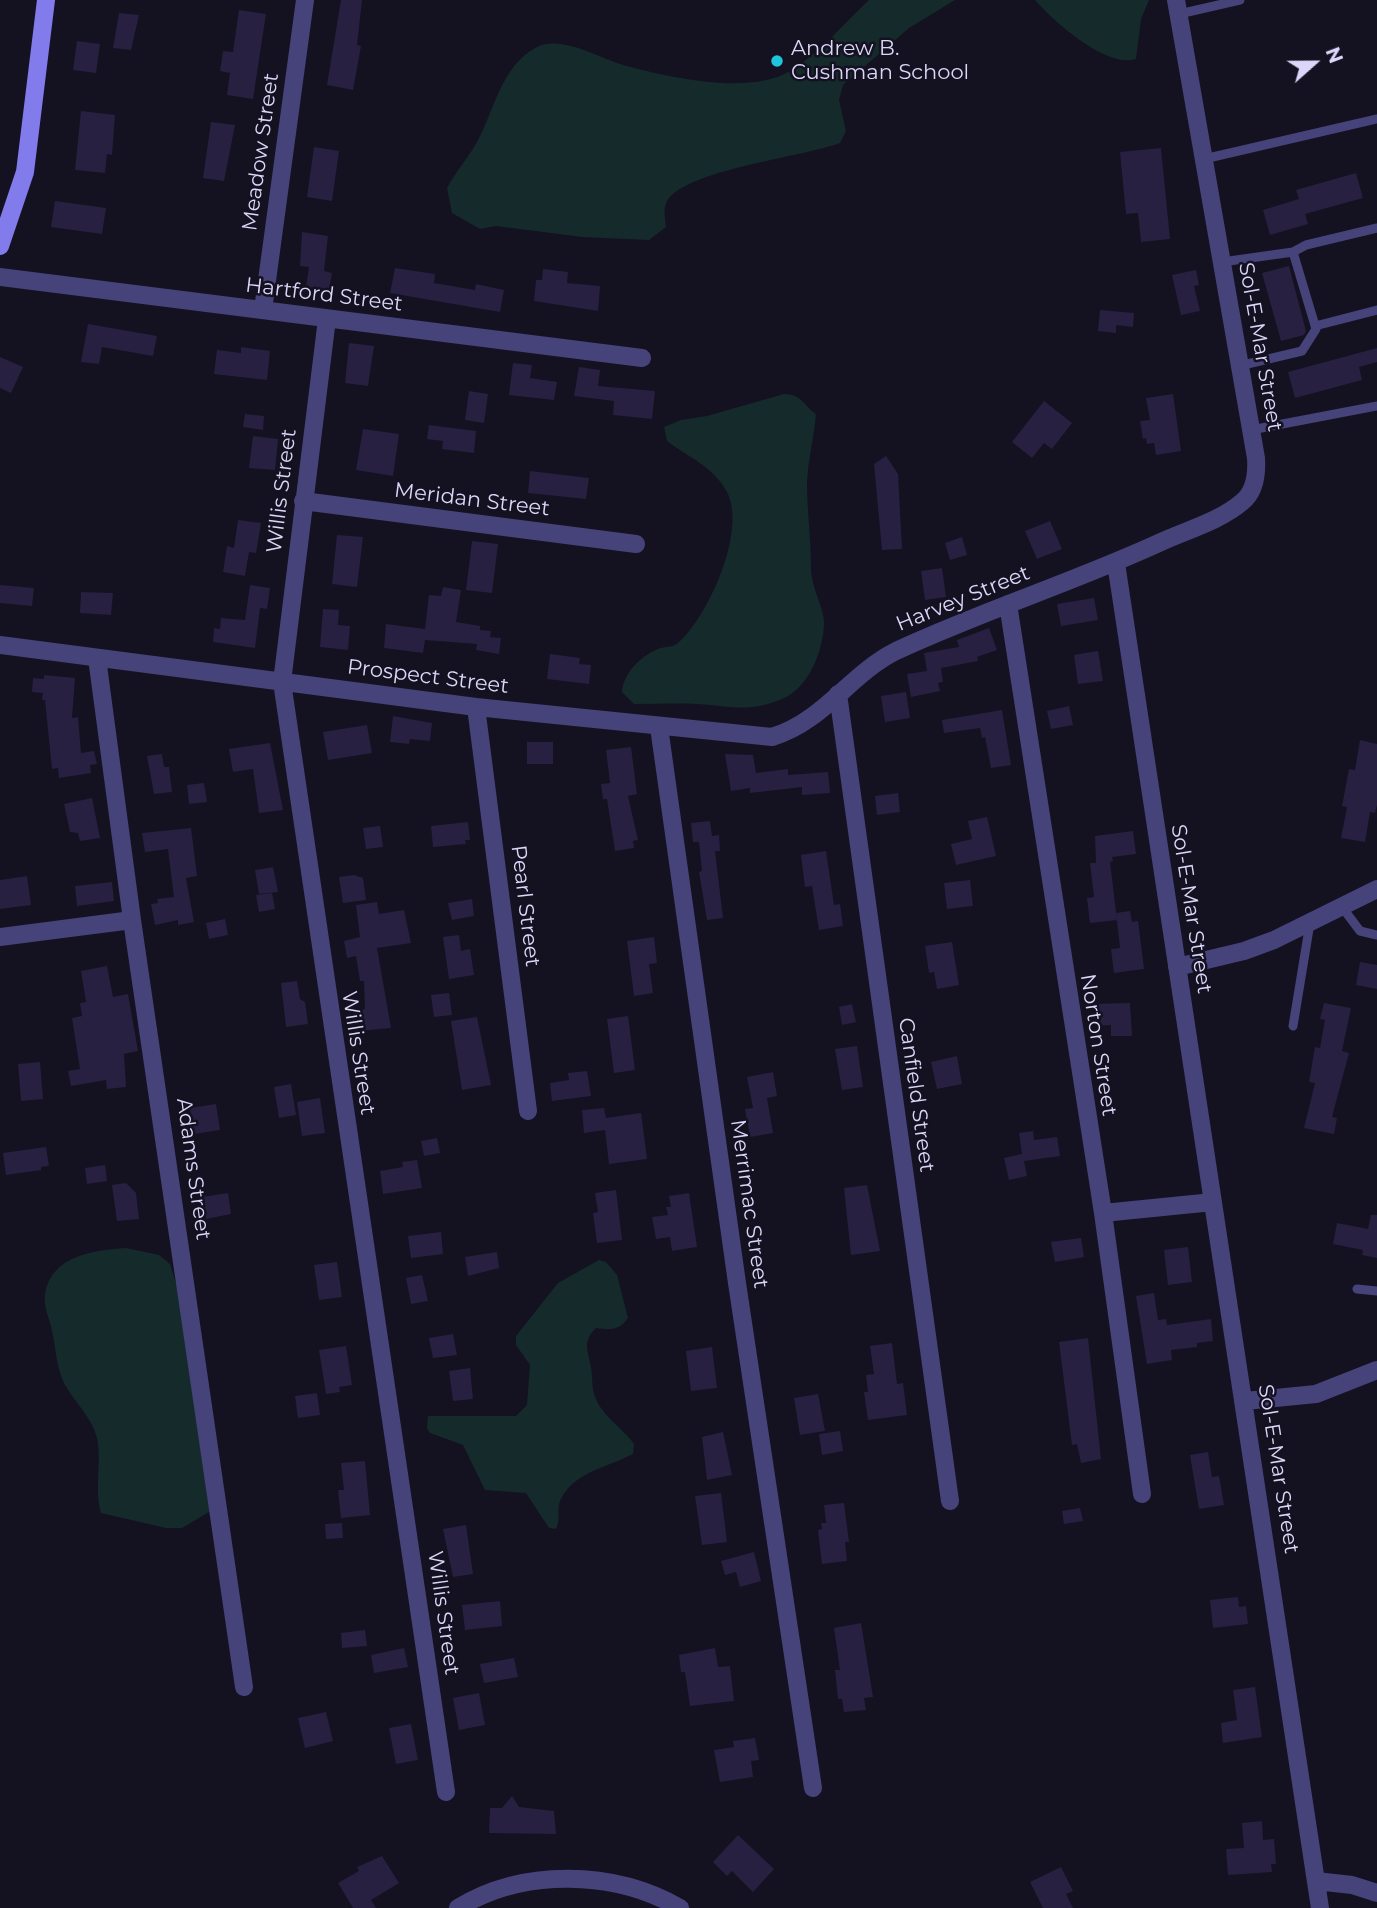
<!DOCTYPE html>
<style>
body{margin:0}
#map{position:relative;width:1377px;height:1908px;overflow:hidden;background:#141121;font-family:Montserrat,sans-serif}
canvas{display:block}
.north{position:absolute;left:1279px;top:28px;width:70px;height:70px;-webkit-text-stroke:5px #141121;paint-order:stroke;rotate:69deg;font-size:19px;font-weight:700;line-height:28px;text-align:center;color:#dcd7f9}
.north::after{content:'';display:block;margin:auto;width:24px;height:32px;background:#dcd7f9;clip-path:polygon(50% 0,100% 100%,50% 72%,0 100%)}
</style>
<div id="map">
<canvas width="1377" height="1908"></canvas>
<div class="north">N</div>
</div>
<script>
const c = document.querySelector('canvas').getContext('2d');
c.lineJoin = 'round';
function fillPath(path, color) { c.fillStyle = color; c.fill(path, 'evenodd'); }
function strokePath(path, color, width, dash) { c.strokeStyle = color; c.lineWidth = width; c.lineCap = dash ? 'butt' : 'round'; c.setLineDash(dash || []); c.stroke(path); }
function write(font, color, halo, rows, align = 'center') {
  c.font = font + ' Montserrat,sans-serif'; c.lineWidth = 5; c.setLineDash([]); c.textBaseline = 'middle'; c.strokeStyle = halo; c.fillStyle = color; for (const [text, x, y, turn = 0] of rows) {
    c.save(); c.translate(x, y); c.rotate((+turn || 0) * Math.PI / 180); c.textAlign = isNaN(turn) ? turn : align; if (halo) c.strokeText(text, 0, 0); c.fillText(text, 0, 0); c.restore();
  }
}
fillPath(new Path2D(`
 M869 0H955L909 28 843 85 839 100 846 131 840 143C798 158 698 168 670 197 662 205 665 217 666 227L649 240 582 237 496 226 480 229 452 213 447 188C455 173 467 159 476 144 494 112 501 65 537 47 562 35 599 58 623 65 668 77 749 96 790 71 820 53 844 23 869 0Z
 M1035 0H1149L1141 19 1136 59C1107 69 1053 21 1035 0Z
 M784 394C802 394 804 406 816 414 814 437 808 460 807 483 807 511 811 540 811 568 811 588 825 609 824 624 823 651 809 688 782 699 750 713 729 706 698 704 677 703 655 704 634 704L622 692C623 673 641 656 658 649 665 646 672 648 678 643 708 617 747 531 727 492 714 467 688 457 667 441L664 427 681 420 707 416Z
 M126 1248 159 1255 170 1264 187 1319 214 1509 182 1528H166L101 1513C94 1488 102 1463 97 1438 92 1417 74 1402 64 1383 56 1366 56 1349 52 1331 50 1319 43 1308 45 1294 51 1255 95 1250 126 1248Z
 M599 1260 606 1262 617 1275 628 1318C619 1331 609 1330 596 1328 582 1342 588 1350 591 1367 593 1377 591 1389 596 1399 604 1418 623 1428 634 1444L633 1454C608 1467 576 1472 562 1497 555 1508 562 1516 556 1529L549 1528 526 1493 485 1490 463 1445 430 1433 427 1428 428 1416H516L527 1405 530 1365 516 1345V1336L558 1283Z`), '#152a2a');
fillPath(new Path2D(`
 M341 0H362L357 45 361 46 353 90 327 85Z
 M239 10 266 14 253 99 227 95 230 73 220 71 223 51 233 52Z
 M119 13 139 15 131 50 113 48Z
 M77 41 100 44 96 73 73 70Z
 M81 111 115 115 112 155 107 154 105 173 75 170Z
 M211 122 235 125 224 181 203 178Z
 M314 147 339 151 332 201 307 197Z
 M1161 148 1170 239 1141 242 1138 213 1126 214 1120 152Z
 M1356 173 1363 198 1305 214 1308 224 1270 235 1263 210 1299 199 1296 190Z
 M55 201 106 208 102 234 51 227Z
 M302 232 328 236 324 271 332 273 329 290 306 287 309 267 300 266Z
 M1289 266 1306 331 1304 335 1281 341 1262 273Z
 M395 268 435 274 434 283 475 290 476 284 504 290 500 312 390 293Z
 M543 269 568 272 567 283 600 286 598 311 534 301 536 280H542Z
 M1196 270 1199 285 1194 286 1200 311 1181 315 1172 275Z
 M1100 310 1134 313 1133 327 1116 325V333L1098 331Z
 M88 324 157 336 153 356 102 347 99 364 81 362Z
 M349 343 374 346 368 386 345 383Z
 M241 347 270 351 267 380 214 374 217 350 241 353Z
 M1377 348V362L1359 367 1362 380 1295 398 1288 372Z
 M0 357 23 367 11 393 0 388Z
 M513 363 532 365 530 378 557 382 554 400 509 395Z
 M579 367 600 370 598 386 655 391 652 419 613 415 614 401 574 396Z
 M469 391 488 394 484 423 465 420Z
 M1173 394 1181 451 1156 455 1154 443 1147 444 1146 438 1143 439 1140 421 1150 420 1146 398Z
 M1044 401 1072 423 1052 449 1044 443 1032 458 1012 442Z
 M245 414 264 416 263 430 243 427Z
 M429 425 476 431 474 453 442 449 443 441 427 439Z
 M363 429 399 434 393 476 356 470Z
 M253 436 278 439 275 470 249 468Z
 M886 456 898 474 902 549 882 550 874 464Z
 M530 471 589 478 586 499 528 493Z
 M238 520 261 523 256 553 249 552 245 576 223 572 227 546 234 548Z
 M1050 521 1062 549 1037 559 1025 531Z
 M337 535 363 537 357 587 332 584Z
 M962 537 967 555 950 560 945 543Z
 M472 541 498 544 492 593 466 590Z
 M942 568 946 597 925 600 921 571Z
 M0 585 34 588 32 606 0 603Z
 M250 585 270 588 267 609 260 608 255 648 213 642 214 628 220 629 221 618 245 620Z
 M443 587 461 590 456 622 480 626V630L491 631 490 637 501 638 499 654 476 650 477 644 425 640 423 653 384 648 386 624 425 629 429 595 441 596Z
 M81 592 113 593 111 615 80 613Z
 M1094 598 1098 620 1061 626 1057 604Z
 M323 609 339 610 338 625 350 626 348 650 320 647Z
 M989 628 997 650 977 657 978 661 941 668 943 682 938 683 940 691 911 697 907 674 927 671 924 653 959 647 957 640Z
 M1098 651 1103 681 1078 684 1074 655Z
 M550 654 580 658 579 664 591 665 589 684 547 679Z
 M44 675 75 678 72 718 78 717 81 753 94 751 97 764 90 765 91 773 59 778 58 768 52 769 45 700H42L43 693 32 692 33 678 44 679Z
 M906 692 910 718 885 722 881 696Z
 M1069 706 1073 725 1051 729 1047 711Z
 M1002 710 1011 765 991 768 985 737 982 738 980 728 944 733 942 720Z
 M393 716 432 723 430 741 410 739 409 744 390 742Z
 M367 725 372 753 328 760 323 732Z
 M1360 740 1377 744V805L1375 813 1370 812 1365 842 1341 838 1347 807 1342 806 1349 769 1355 770Z
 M527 742H553V764H527Z
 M270 743 283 810 259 813 253 769 233 772 229 749Z
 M631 747 637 794 628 796 638 840 633 841 634 848 615 851 607 799H603L601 784 610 783 606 750Z
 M162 754 164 767H169L172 792 154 794 147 756Z
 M725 754 753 755 756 773 788 769V775L828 772 830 793 802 795V787L750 793V788L731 791Z
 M204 783 207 802 189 804 187 785Z
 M898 793 900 812 877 815 875 796Z
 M92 798 100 838 80 841 78 833 70 832 64 804Z
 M987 817 996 856 956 865 951 844 972 839 968 821Z
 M710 821 712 836 719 835 720 851H715L723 918 707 920 699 872 702 871 699 842H693L691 823Z
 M468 822 470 840H465L466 844 433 847 431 826Z
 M380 826 383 847 366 849 363 828Z
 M191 828 197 876 186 878 194 922 178 925V920L155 925 151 904 158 903 157 899 174 897 168 849 145 852 142 833Z
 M1133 831 1136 854 1112 857 1113 861 1110 862 1117 920 1090 923 1087 898 1094 897 1090 863H1096L1095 836Z
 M826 851 834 905 840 904 843 926 819 930 812 886 805 887 801 855Z
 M273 867 278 892 259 894 255 870Z
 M354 875 363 878 366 900 343 903 339 877Z
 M27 876 31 905 0 909V880Z
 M970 880 973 906 947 909 944 883Z
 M112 882 114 901 77 906 75 886Z
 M272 893 275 909 259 912 256 895Z
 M472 899 474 916 452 920 448 903Z
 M377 902 379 914 404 910 411 943 377 948 391 1028 358 1031 357 1012 365 1009 364 981H360L356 956 347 958 344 941 360 937 356 905Z
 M1130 911 1132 922 1138 921 1144 969 1114 973 1111 949 1120 948 1116 913Z
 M225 919 228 935 209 939 206 923Z
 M459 935 461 951 470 949 474 975 449 979 443 937Z
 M654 937 657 963 649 964 653 993 634 996 627 941Z
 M952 942 959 985 937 989 934 972 929 973 925 946Z
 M1360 962 1377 965V989L1356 985Z
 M107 966 113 997 128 994 138 1051 124 1054 126 1087 107 1089 106 1080 71 1086 68 1071 80 1069 72 1018 82 1016 80 1003 86 1002 81 971Z
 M297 981 300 999 305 1002 308 1024 286 1027 281 983Z
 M449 993 452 1015 434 1017 431 995Z
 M1130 1003 1132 1036H1111V1025L1095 1026 1094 1004Z
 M1324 1003 1351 1008 1342 1051 1349 1053 1332 1117 1337 1118 1334 1134 1304 1128 1315 1083 1309 1082 1315 1047 1320 1048 1325 1020 1320 1019Z
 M852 1004 856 1022 842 1025 839 1007Z
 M628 1016 635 1070 614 1073 607 1019Z
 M477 1017 491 1085 462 1090 451 1021Z
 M857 1046 863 1087 842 1090 835 1049Z
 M957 1056 962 1084 937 1089 931 1062Z
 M40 1062 43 1099 21 1101 18 1064Z
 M587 1071 591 1096 552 1101 550 1083 569 1080 568 1073Z
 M773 1072 777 1096 767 1098 773 1133 750 1137 745 1109 753 1108 747 1077Z
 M291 1084 296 1115 279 1118 274 1087Z
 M320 1098 325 1133 302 1136 297 1102Z
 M216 1104 220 1130 194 1134 190 1108Z
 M604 1108 606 1118 641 1113 647 1159 609 1164 605 1130 584 1133 582 1110Z
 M1033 1131 1034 1140 1057 1137 1060 1156 1024 1161 1027 1176 1009 1180 1004 1158 1022 1154 1019 1133Z
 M437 1138 440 1153 424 1156 421 1141Z
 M46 1147 49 1166 41 1167V1170L6 1175 3 1153Z
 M417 1160 422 1188 383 1194 380 1171 403 1167 402 1162Z
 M105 1165 107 1181 87 1184 85 1168Z
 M126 1183 136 1193 139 1219 117 1221 112 1185Z
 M867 1185 880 1251 851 1255 844 1188Z
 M616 1190 622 1240 597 1243 593 1213 598 1212 595 1193Z
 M228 1193 231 1214 206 1219 202 1197Z
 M689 1193 697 1247 672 1251 670 1237 656 1239 652 1217 668 1215 666 1207H671L669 1196Z
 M1371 1215H1377V1258L1362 1255 1363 1250 1333 1244 1337 1223 1368 1229Z
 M441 1232 443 1254 411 1258 408 1236Z
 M1081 1238 1084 1257 1055 1262 1051 1242Z
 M1188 1247 1192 1282 1168 1285 1164 1250Z
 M497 1252 499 1268 468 1276 465 1257Z
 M337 1262 342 1297 319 1300 314 1265Z
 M422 1275 428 1301 411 1304 406 1278Z
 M1154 1293 1158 1320 1166 1319 1167 1325 1211 1319 1213 1341 1197 1343V1347L1171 1350 1172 1360 1147 1364 1136 1296Z
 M453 1334 457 1355 433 1358 429 1338Z
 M1088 1338 1101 1459 1081 1463 1077 1444 1072 1445 1059 1342Z
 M892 1343 897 1384 903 1383 907 1415 868 1420 864 1392H868L866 1375 874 1374 870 1346Z
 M346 1346 352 1385 339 1387 340 1392 326 1394 319 1350Z
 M712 1347 717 1388 691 1391 686 1351Z
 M470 1368 473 1399 453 1401 449 1371Z
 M317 1393 320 1415 298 1418 295 1396Z
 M818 1394 825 1431 800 1435 794 1398Z
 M840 1431 843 1451 822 1455 819 1434Z
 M723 1432 732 1475 707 1480 702 1437Z
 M1208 1452 1212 1477 1219 1476 1224 1505 1199 1509 1190 1455Z
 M365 1461 370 1515 341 1518 338 1490H344L341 1463Z
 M721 1493 727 1542 702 1545 695 1496Z
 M844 1503 849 1542H845L847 1561 822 1564 818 1530 822 1529 821 1523H826L824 1505Z
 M1080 1508 1083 1521 1064 1524 1062 1511Z
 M342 1523 343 1538 326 1539 325 1524Z
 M466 1525 473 1574 453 1577 443 1529Z
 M754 1552 761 1581 740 1587 736 1572 725 1575 721 1561Z
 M1238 1597 1239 1607 1246 1606 1248 1624 1213 1628 1210 1600Z
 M500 1601 502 1626 465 1630 462 1605Z
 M861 1623 873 1697 864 1698 866 1710 844 1712 842 1699H838L835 1670H840L834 1628Z
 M365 1630 367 1646 342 1648 341 1633Z
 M404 1648 408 1667 374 1673 371 1655Z
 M715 1648 718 1667 730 1666 734 1701 690 1706 685 1672H681L679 1655Z
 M514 1658 518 1677 484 1683 480 1664Z
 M1255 1687 1262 1737 1223 1743 1221 1723 1237 1720 1233 1690Z
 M479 1693 485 1725 459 1730 453 1698Z
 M326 1712 333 1741 305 1748 298 1718Z
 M411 1724 418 1760 396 1764 389 1728Z
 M755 1738 759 1760 751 1761 753 1777 720 1782 714 1750 734 1747 733 1741Z
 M512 1796 519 1807 554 1811 556 1834 489 1833 490 1808H502Z
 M1262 1821 1263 1840 1274 1839 1276 1864H1271L1272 1872 1228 1875 1226 1849 1244 1848 1242 1823Z
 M738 1835 774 1869 753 1892 732 1871 727 1876 713 1862Z
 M382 1856 399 1883 371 1900 376 1908H353L338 1883 359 1871 357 1867Z
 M1061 1867 1073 1891 1066 1894 1073 1908H1043L1030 1882Z`), '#272040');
strokePath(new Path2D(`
 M1179 14 1240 0
 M1204 159 1377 119
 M1222 262 1293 252
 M1315 326 1377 310
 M1239 366 1302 351 1316 329 1293 252 1306 245 1377 228
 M1251 430 1377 406
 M1342 907 1360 931 1377 935
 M1293 1026 1310 923
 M1357 1289 1377 1291`), '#46427a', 9);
strokePath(new Path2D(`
 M0 277 642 358
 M263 310 305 0
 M327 319 282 682 446 1792
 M303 501 636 544
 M1116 563 1320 1908
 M1008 604 1103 1213 1142 1494
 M0 645 476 707 772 737C823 722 850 674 896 651 982 611 1074 582 1161 542 1187 530 1220 521 1242 502 1255 492 1257 474 1256 458L1176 0
 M97 658 132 920 244 1687
 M838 694 950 1501
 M476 707 528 1111
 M659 727 737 1283 813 1788
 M0 937 132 920
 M1177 967 1244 951 1274 940 1377 889
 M1103 1213 1213 1202
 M1245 1401 1316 1394 1377 1370
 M1316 1881 1352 1885 1377 1893
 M458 1908C523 1868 614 1870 680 1908`), '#46427a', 18);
strokePath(new Path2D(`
 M0 246 25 172 46 0`), '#817bec', 18);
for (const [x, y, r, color] of [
 [777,61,7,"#1fc4dd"]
]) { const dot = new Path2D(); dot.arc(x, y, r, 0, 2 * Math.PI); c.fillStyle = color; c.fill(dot); strokePath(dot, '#141121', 2.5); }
write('21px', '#dcd7f9', '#141121', [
 ["Andrew B.",791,49],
 ["Cushman School",791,73]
], 'left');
write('21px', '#dcd7f9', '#141121', [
 ["Meadow Street",261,152,-82],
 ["Hartford Street",324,295,7],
 ["Sol-E-Mar Street",1260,347,80],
 ["Willis Street",282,491,-83],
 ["Meridan Street",472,500,7],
 ["Harvey Street",963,599,-22],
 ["Prospect Street",428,677,7],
 ["Pearl Street",525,906,83],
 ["Sol-E-Mar Street",1191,909,81],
 ["Norton Street",1098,1045,81],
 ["Willis Street",358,1053,81],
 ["Canfield Street",916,1095,82],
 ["Adams Street",193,1169,82],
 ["Merrimac Street",749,1204,82],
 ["Sol-E-Mar Street",1278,1469,81],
 ["Willis Street",443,1613,82]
]);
</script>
